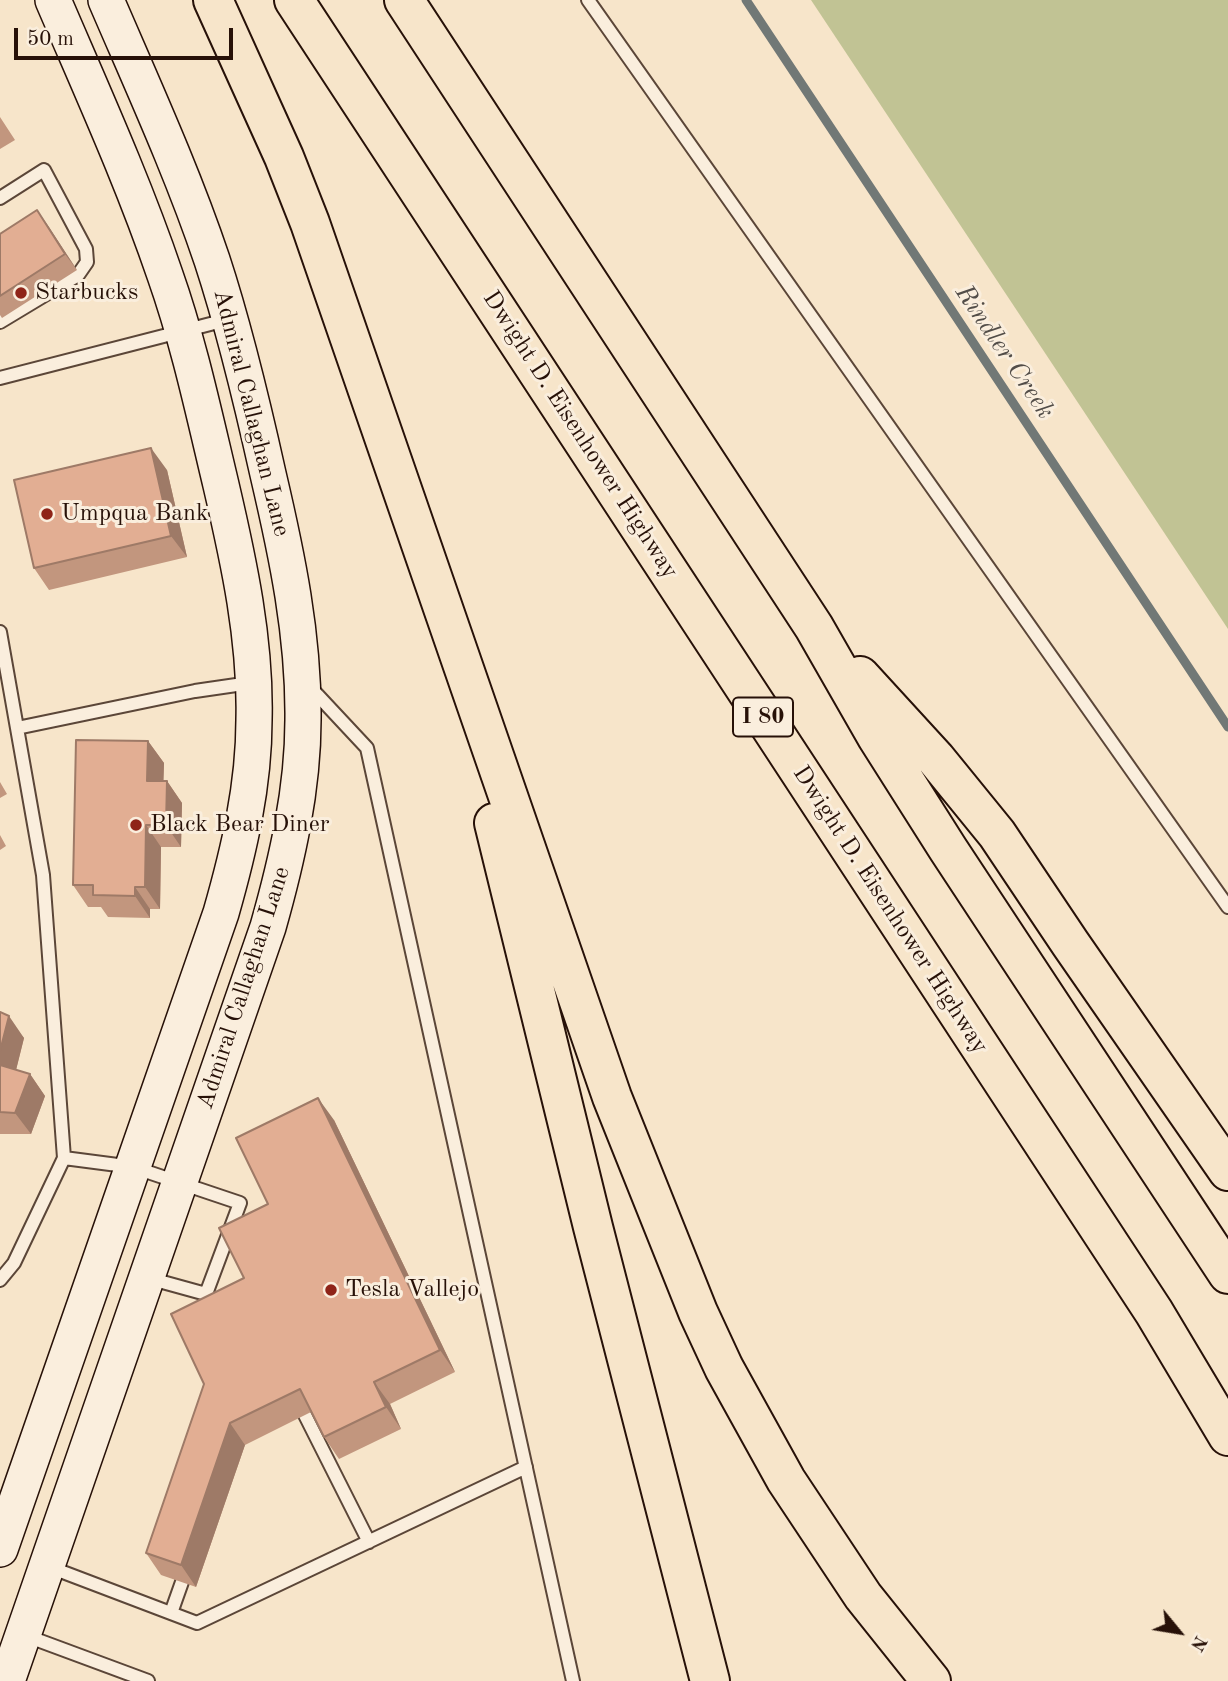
<!DOCTYPE html>
<style>
body{margin:0}
#map{position:relative;width:1228px;height:1681px;overflow:hidden;background:#f7e5ca;font-family:"Old Standard TT",serif}
canvas{display:block}
.north{position:absolute;left:1144px;top:1597px;width:70px;height:70px;-webkit-text-stroke:5px #faeedd;paint-order:stroke;rotate:120deg;font-size:19px;font-weight:700;line-height:28px;text-align:center;color:#271108}
.north::after{content:'';display:block;margin:auto;width:24px;height:32px;background:#271108;clip-path:polygon(50% 0,100% 100%,50% 72%,0 100%)}
.scale{position:absolute;left:14px;top:28px;width:219px;height:32px;box-sizing:border-box;border:4px solid #271108;border-top:0;padding-left:9px;font-size:21px;line-height:24px;white-space:nowrap;color:#271108;-webkit-text-stroke:5px #faeedd;paint-order:stroke}
</style>
<div id="map">
<canvas width="1228" height="1681"></canvas>
<div class="north">N</div>
<div class="scale">50 m</div>
</div>
<script>
const c = document.querySelector('canvas').getContext('2d');
c.lineJoin = 'round';
function fillPath(path, color) { c.fillStyle = color; c.fill(path, 'evenodd'); }
function strokePath(path, color, width, dash) { c.strokeStyle = color; c.lineWidth = width; c.lineCap = dash ? 'butt' : 'round'; c.setLineDash(dash || []); c.stroke(path); }
function write(font, color, halo, rows, align = 'center') {
  c.font = font + ' "Old Standard TT",serif'; c.lineWidth = 6; c.setLineDash([]); c.textBaseline = 'middle'; c.strokeStyle = halo; c.fillStyle = color; for (const [text, x, y, turn = 0] of rows) {
    c.save(); c.translate(x, y); c.rotate((+turn || 0) * Math.PI / 180); c.textAlign = isNaN(turn) ? turn : align; if (halo) c.strokeText(text, 0, 0); c.fillText(text, 0, 0); c.restore();
  }
}
fillPath(new Path2D(`
 M811 0H1228V629Z`), '#c1c394');
strokePath(new Path2D(`
 M746 0 1228 727`), '#717876', 9);
const service = new Path2D(`
 M588 0 1228 907
 M0 198 44 170 86 249 87 262 78 275 0 322
 M0 378 226 320
 M0 632 43 875 64 1158 14 1263 0 1280
 M310 687 367 748 573 1681
 M17 728 195 691 250 683
 M64 1158 133 1167 240 1203 206 1294 148 1278
 M305 1415 369 1542
 M47 1566 197 1623 526 1467
 M171 1613 182 1582
 M24 1635 148 1681`);
const secondary = new Path2D(`
 M0 1549 221 913C239 850 254 786 254 720 256 641 239 562 221 485 204 414 189 343 165 275 133 181 92 91 53 0
 M7 1681 268 927C287 860 303 790 303 720 304 636 287 555 268 474 252 402 235 330 212 260 182 171 143 86 106 0`);
const motorway = new Path2D(`
 M213 0 284 157 310 223 612 1097 698 1312 724 1368 786 1480 863 1596 931 1681
 M294 0 1154 1312 1228 1436
 M404 0 814 627 877 737 948 849 1228 1274
 M860 676 936 759 997 834 1070 943 1228 1171
 M494 823 593 1227 710 1681`);
strokePath(service, '#5b4638', 16);
strokePath(secondary, '#271108', 38);
strokePath(motorway, '#271108', 42);
strokePath(service, '#faeedd', 12);
strokePath(secondary, '#faeedd', 35);
strokePath(motorway, '#f7e5ca', 38);
fillPath(new Path2D(`
 M0 117 15 140 0 149Z
 M37 210 77 270 2 318 0 315V234Z
 M167 470 187 557 49 590 34 568Z
 M148 741 164 763 163 781H167L182 803 181 847H161L160 909H150V918L108 917 101 907H88L73 885Z
 M0 782 7 794 0 798Z
 M0 835 6 846 0 850Z
 M0 1012 24 1038 16 1070 30 1074 45 1096 31 1134H0Z
 M334 1120 455 1372 390 1404 401 1429 339 1459 324 1437 311 1412 245 1445 196 1587 161 1575 146 1553 204 1384 244 1278 268 1204Z`), '#c2967e');
fillPath(new Path2D(`
 M37 210 49 227 77 270 65 254Z
 M151 448 167 470 187 557 171 536Z
 M148 741 164 763 163 803 147 781Z
 M167 781 182 803 181 847 166 825Z
 M146 825 161 847 160 909 145 887Z
 M135 887 150 909V918L135 896Z
 M9 1016 24 1038 12 1086 0 1068V1051Z
 M30 1074 45 1096 31 1134 15 1113Z
 M318 1098 334 1120 455 1372 440 1350Z
 M374 1382 390 1404 401 1429 386 1407Z
 M230 1423 245 1445 196 1587 181 1565Z`), '#9e7a67');
const building = new Path2D(`
 M37 210 65 254 0 296V234Z
 M151 448 171 536 34 568 14 480Z
 M76 740 148 741 147 781H167L166 825H146L145 887H135V896L93 895V885H73Z
 M0 1012 9 1016 0 1051Z
 M0 1065 30 1074 15 1113 0 1112Z
 M318 1098 440 1350 374 1382 386 1407 324 1437 300 1389 230 1423 181 1565 146 1553 204 1384 171 1314 244 1278 219 1228 268 1204 236 1138Z`);
fillPath(building, '#e2ae93');
strokePath(building, '#9e7a67', 2);
for (const [x, y, r, color] of [
 [21,293,7,"#8f2418"],
 [47,514,7,"#8f2418"],
 [136,825,7,"#8f2418"],
 [331,1290,7,"#8f2418"]
]) { const dot = new Path2D(); dot.arc(x, y, r, 0, 2 * Math.PI); c.fillStyle = color; c.fill(dot); strokePath(dot, '#faeedd', 2.5); }
for (const [x, y, w] of [
 [763,717,60]
]) { const box = new Path2D(); box.roundRect(x - w / 2, y - 19.5, w, 39, 5); c.fillStyle = '#faeedd'; c.fill(box); strokePath(box, '#271108', 2); }
write('bold 23px', '#271108', null, [
 ["I 80",763,717]
]);
write('24px', '#271108', '#faeedd', [
 ["Starbucks",35,293],
 ["Umpqua Bank",61,514],
 ["Black Bear Diner",150,825],
 ["Tesla Vallejo",345,1290]
], 'left');
write('24px', '#271108', '#faeedd', [
 ["Admiral Callaghan Lane",251,413,76],
 ["Dwight D. Eisenhower Highway",580,435,57],
 ["Dwight D. Eisenhower Highway",890,910,57],
 ["Admiral Callaghan Lane",244,988,-72]
]);
write('italic 26px', '#524d48', '#faeedd', [
 ["Rindler Creek",1004,352,56]
]);
</script>
